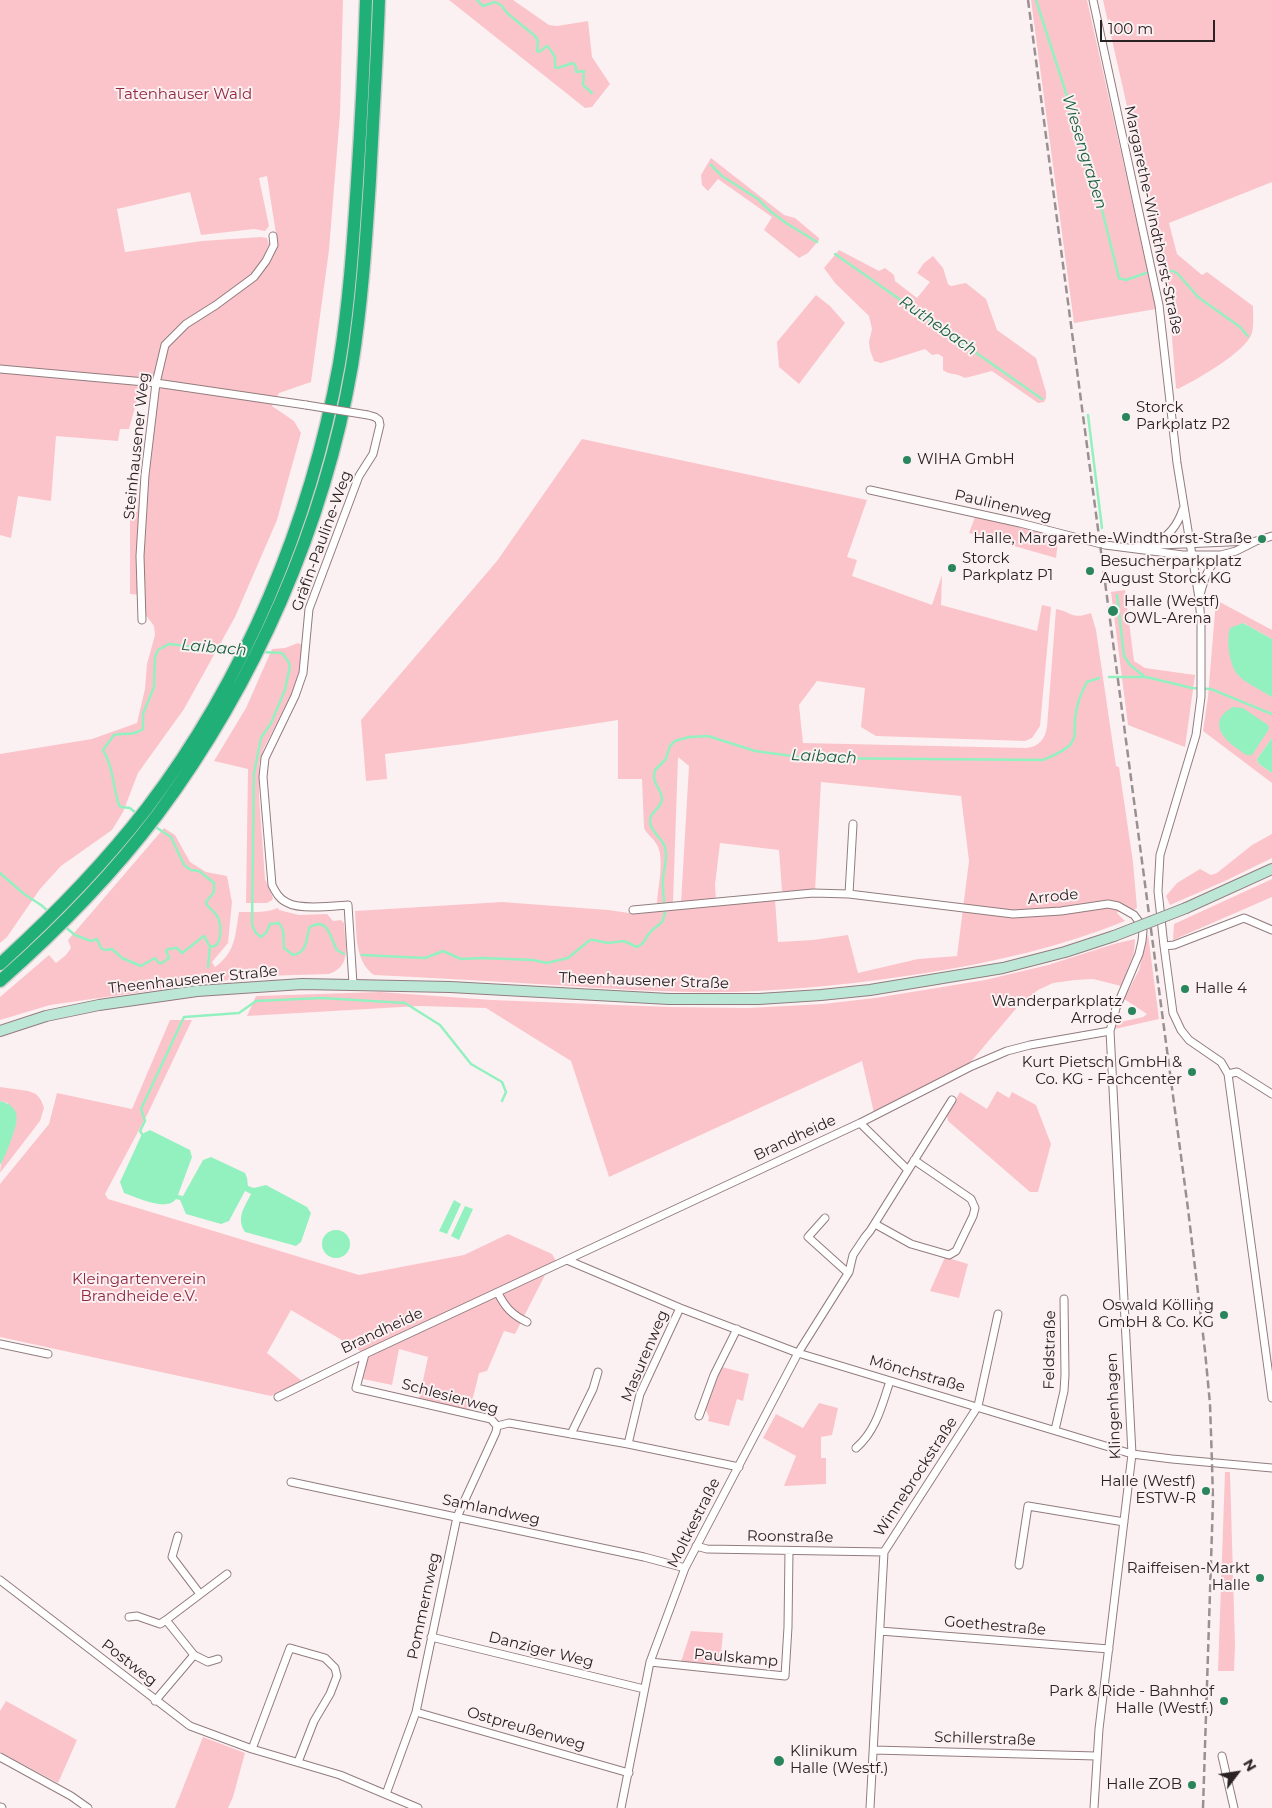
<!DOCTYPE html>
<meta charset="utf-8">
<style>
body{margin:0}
#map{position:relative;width:1272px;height:1808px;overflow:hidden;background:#fcf1f2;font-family:Montserrat,sans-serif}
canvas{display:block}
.north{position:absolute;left:1212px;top:1748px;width:50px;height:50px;-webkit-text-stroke:4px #fcf1f2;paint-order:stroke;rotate:59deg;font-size:14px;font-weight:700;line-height:20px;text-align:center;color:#2b2223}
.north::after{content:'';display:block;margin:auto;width:18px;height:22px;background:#2b2223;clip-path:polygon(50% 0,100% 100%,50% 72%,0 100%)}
.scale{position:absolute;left:1100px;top:20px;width:115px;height:22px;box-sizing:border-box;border:2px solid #2b2223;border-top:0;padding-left:6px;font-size:15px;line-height:18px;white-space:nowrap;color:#2b2223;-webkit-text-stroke:4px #fcf1f2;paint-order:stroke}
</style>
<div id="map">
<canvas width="1272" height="1808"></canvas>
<div class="north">N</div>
<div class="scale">100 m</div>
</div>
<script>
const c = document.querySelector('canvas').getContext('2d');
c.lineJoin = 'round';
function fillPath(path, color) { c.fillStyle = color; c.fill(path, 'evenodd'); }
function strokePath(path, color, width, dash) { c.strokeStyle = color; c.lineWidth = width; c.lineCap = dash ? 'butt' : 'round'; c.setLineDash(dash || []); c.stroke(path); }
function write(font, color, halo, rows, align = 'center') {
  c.font = font + ' Montserrat,sans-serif'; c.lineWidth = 4; c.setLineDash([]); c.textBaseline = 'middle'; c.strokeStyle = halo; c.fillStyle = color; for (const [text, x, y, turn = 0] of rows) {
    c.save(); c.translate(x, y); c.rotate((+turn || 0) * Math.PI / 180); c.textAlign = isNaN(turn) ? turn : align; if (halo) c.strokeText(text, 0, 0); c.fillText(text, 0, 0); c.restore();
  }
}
fillPath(new Path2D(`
 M0 0H343L340 114 329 250 311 382 279 393 272 406 294 421 301 433 277 520 235 617 184 709 138 773 123 812 112 830 61 866 40 889 7 937 0 943V754L92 739 137 723 145 689 147 664 155 635 154 626 145 614 143 595 130 594V512H137L153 387 141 386 129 429H120L118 441 56 436 51 501 18 496 11 538 0 535ZM267 176 276 234 275 246 261 263 269 244 267 238 261 237 202 241 125 252 117 209 190 192 201 235 254 229 265 231 269 226 259 178Z
 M449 0H513L549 25 557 26 588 21 592 57 610 84 592 107 585 108Z
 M1031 0H1087L1156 309 1074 323Z
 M1103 0H1272V182L1169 223 1177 254 1202 275 1207 272 1253 306C1253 314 1254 325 1252 333 1246 352 1196 380 1178 389L1176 388 1170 313 1145 186Z
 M711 158 784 215 795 218 819 238V240L808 253 799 258 764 230 772 217 718 179 708 191 702 185 701 175Z
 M839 250 879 271 885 268 894 275 895 281 917 298 930 282 917 273 924 263 933 256 943 268 948 284 951 286 966 283 986 299 997 330 1036 358 1046 392V398L1044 402 1038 403 992 371 965 378C957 373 949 375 943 370V357L938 354 932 355 925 349 881 363 874 361 870 350 869 342 872 329 869 316 835 283 824 268Z
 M816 295 830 306 845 323 799 384 779 367 777 342Z
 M582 439 867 500 847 557 857 560 852 576 932 605 942 575 941 605 1037 631 1042 605 1051 607 1040 726 1032 738 1025 741 876 736 861 727 865 688 817 681 799 705 803 743 1026 748C1038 747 1045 740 1047 727L1056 609C1073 612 1070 620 1091 613L1096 630 1116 766 1119 767 1133 862 1137 908 1134 910 1122 905 1117 913 1125 921C1061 947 994 962 926 973 862 983 798 990 733 992 673 993 613 989 553 985 493 981 434 978 374 975 354 961 357 932 355 911L502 902 608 910 636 914 775 899 778 942 813 940 848 935 858 973 918 959 957 956 969 861 961 796 821 782 815 891H782L779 850 720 843 715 885 716 900 681 903 689 766 678 757 673 902 657 903C658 888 664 860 658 847 655 839 647 835 644 828L642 779H618V720L464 744 385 754 387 779 366 781 361 720 497 561Z
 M975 517 1056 536 1058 541 1056 558 969 533Z
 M1125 590 1134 661 1145 668 1195 675 1185 747 1128 725 1111 592Z
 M1216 600 1272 630V639L1243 623 1238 675 1272 697V738L1257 759 1259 764 1272 773V783L1203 731 1208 697Z
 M298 643 302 645 300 672 297 684 264 748 259 764V796L265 879 273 898 272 900 267 903H246L248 769 214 761 246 708 272 649 285 648Z
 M164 828 175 835 190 862 206 872 227 876 232 902 228 943 212 962 215 967C236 952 235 935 239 912 252 912 265 913 278 908L279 910 299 915 327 914 333 921 341 920 344 923C345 943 353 966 329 974L263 976 205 983 50 1005 0 1020V997L49 955 56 963 66 955 71 948 68 940Z
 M1272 834V858L1225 881 1170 905 1166 896 1177 883 1200 869 1211 875 1217 873 1252 845Z
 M1272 879V897L1173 940 1174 924Z
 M1148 934 1159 1019 1115 1029 1116 1023 1143 1017 1147 1014 1124 999 1139 970Z
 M1135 939 1134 953 1121 986 1093 979 1075 980 1053 983 1038 990 1020 1004 969 1064 874 1113 862 1061 609 1177 571 1061 486 1008 419 1006 247 1016 256 996 380 992 492 1000 669 1007 748 1008 823 1004 875 998 985 980 1048 965 1114 944Z
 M170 1020H192L148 1113 105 1194 108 1199 359 1275 464 1255 508 1234 552 1254 556 1261 362 1352 291 1310 267 1353 302 1381 271 1396 0 1337V1184L49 1124 57 1093 132 1109Z
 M0 1087 28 1091 36 1094 41 1100 44 1108 40 1121 0 1173 8 1103 0 1101Z
 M997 1091 1009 1098 1012 1092 1036 1105 1051 1144 1038 1192H1030L948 1121 947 1115 960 1092 987 1109Z
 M945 1257 968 1264 959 1298 930 1291Z
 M545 1275 515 1334 504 1331 487 1371 479 1373 470 1410 419 1399 428 1357 399 1349 392 1385 363 1379 369 1354Z
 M722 1367 749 1374 743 1401 737 1399 729 1426 708 1421 709 1417 705 1408Z
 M819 1403 838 1408 832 1435 821 1437V1458H826V1484L784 1486 796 1456 763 1438 776 1414 803 1428Z
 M1225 1472H1230L1235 1645 1234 1671H1218Z
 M691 1631 723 1633 720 1665 681 1662Z
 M6 1701 77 1740 58 1783 0 1752V1711Z
 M203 1737 245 1753 233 1797 228 1808H175Z`), '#fbc4ca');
fillPath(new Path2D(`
 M1243 623 1272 639V697C1263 691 1245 683 1238 675 1229 665 1226 640 1230 628Z
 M1233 707 1243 708 1268 725 1269 729 1252 755C1246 756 1243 753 1238 749 1220 737 1209 720 1233 707Z
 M1272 738V773L1259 764 1257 759Z
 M0 1101C25 1107 16 1126 10 1143 7 1150 4 1159 0 1165Z
 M150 1130 190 1150 192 1157 178 1195 183 1196 203 1160 211 1157 245 1173 247 1178 248 1186 254 1188 266 1185 307 1207 311 1213 301 1242 296 1246 245 1232C236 1218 244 1208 251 1194L245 1191 229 1221 221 1224 186 1214 180 1200 176 1199C166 1212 139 1198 124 1193L120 1182 142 1134Z
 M454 1200 461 1204 447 1234 439 1231Z
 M465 1206 473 1209 459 1240 451 1236Z
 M322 1244a14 14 0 1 1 28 0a14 14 0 1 1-28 0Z`), '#93f1c0');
strokePath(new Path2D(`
 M477 0 483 6 495 2 501 5 507 13 535 36 538 41 537 51 539 52 547 46C549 47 554 55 555 58V67L557 68 573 63 576 67V72L584 71 583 85 592 93
 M1036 0 1096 186 1119 278 1126 280 1146 273
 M711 165 722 176 758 199 770 211 786 223 817 242
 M835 254 1042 399
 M1161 271H1173L1178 274 1198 297 1240 327 1248 336
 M1088 415 1102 528
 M1117 595 1124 656 1130 665 1145 677
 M262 652 282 653 288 661 290 666 285 690 271 723 261 738 254 773 252 925 256 933 261 937 266 933 270 924 279 923 283 930 284 948 293 955C309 952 305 938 310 927 329 916 330 939 337 950L344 954
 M1109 677H1146L1192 688 1211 689 1272 714
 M137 814 130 808 121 807 119 805C113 787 113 766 103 750L114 735C124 733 133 736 143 729V714L154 687 155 657 158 650 169 644 239 652
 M0 873 24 894 41 905 49 912
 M664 902C664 894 662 886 663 878 664 869 668 856 665 847 662 838 649 830 650 820 651 811 661 808 662 800 662 787 651 786 655 770L666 759 670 746 675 741 689 737 708 736 755 751 807 758 1043 760C1052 756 1063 752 1070 745 1077 737 1074 729 1075 719 1076 706 1081 693 1087 682L1099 678
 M64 926 75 935 91 941 97 939 101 948 105 950 112 949 122 958 141 966 155 958 159 963H162L169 958 166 951 168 949 177 948 182 953 204 936C206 938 207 944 210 946 222 950 221 927 219 920 217 913 211 910 207 905L206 902 214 892V883L199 871 191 870 184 865 171 837 154 826
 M362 955 425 958 443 951 461 959 482 958 533 960 547 963 568 958 590 940H594L608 943 624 941 637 947C644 944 644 941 648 935 655 924 663 928 665 912
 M208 967 210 946
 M142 1134 140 1131 145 1121 141 1109 184 1017 239 1013 256 1001 322 998 405 1003 440 1025 471 1064 502 1082 506 1092 502 1101`), '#93f1c0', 2.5);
const minor = new Path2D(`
 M1093 0 1159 305 1177 463 1199 598 1201 621V697L1196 735 1160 855 1158 891 1164 946 1173 1013 1181 1030 1189 1040 1221 1062 1228 1074 1272 1398
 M0 369 156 383 306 405
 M870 490 1020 523 1105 545 1183 555H1221L1236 551 1256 541 1272 536
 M1154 543C1169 537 1178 524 1183 509
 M1137 546 1251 541
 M1200 595C1204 579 1208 566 1221 555
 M142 620 140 556 145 475 156 383 165 345 186 324 216 305 254 277 266 261 274 245 273 236
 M849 894 853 824
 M633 910 813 893 849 894 1013 914 1061 911 1108 904 1118 906 1134 915 1140 923 1143 931 1142 941 1139 954 1116 1008 1110 1031 1132 1454 1099 1729 1094 1808
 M1164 946 1174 945 1244 918 1272 930
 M353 984 348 905C334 906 300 910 288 903 280 900 276 893 272 885L263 777 265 758 295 696 303 673 309 609 359 476 373 454 380 425 379 420 375 417 368 415
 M1228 1074 1237 1072 1272 1094
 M860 1123 908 1170
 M825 1218 808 1237 848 1273
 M875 1224 911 1244 949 1255 956 1251 973 1216 975 1208 971 1199 914 1160
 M567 1260 680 1308 798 1353 1132 1454 1172 1459 1272 1468
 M498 1293C505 1307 512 1315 527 1322
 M0 1344 48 1354
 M365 1354 356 1388 491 1419 497 1426
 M278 1397 365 1354 860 1123 972 1066 1007 1051 1030 1045 1110 1031
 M699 1416 714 1375 737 1329
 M497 1426 509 1423 628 1444 739 1467
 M1055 1430 1064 1391 1065 1375 1064 1299
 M571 1434 593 1389 598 1372
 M628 1444 640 1394 680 1308
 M856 1448C876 1431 882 1405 890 1381
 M291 1482 644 1557 685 1568
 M178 1536 172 1557 200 1594
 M696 1546 707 1549 884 1552
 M1019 1565 1028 1506 1124 1522
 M0 1580 190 1726 252 1749 340 1775 418 1808
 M129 1617 137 1616 160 1624 166 1620
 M880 1631 1109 1649
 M431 1637 644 1689
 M194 1655 208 1662 218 1659
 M650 1662 785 1676 788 1627 789 1551
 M155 1701 194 1655 166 1620 227 1574
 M416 1712 629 1773
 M252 1749 290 1648 325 1658 335 1668 337 1676 330 1694 314 1721 298 1762
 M874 1750 1096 1756
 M1222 1756 1234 1808
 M0 1757 71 1796 88 1808
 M386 1794 416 1712 457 1517 496 1432 497 1426
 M621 1808 650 1662 685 1568 798 1353 849 1272 853 1255 865 1237 870 1231 952 1100
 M870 1808 884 1552 978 1406 998 1314`);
const tertiary = new Path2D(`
 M0 1808H1`);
const secondary = new Path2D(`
 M1186 908 1272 869
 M0 1031 46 1016 99 1005 197 991 302 984 450 987 669 999H759L821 995 870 990 1003 968 1065 952 1114 936`);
const motorway = new Path2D(`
 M0 964C53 916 103 865 147 808 245 679 310 523 339 364 349 304 353 243 357 182 361 122 364 61 366 0
 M0 981C57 931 112 875 158 814 255 683 324 527 352 366 362 304 366 242 370 180 373 120 377 60 379 0`);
strokePath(minor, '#927c7e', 9);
strokePath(tertiary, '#927c7e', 11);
strokePath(secondary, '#927c7e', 12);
strokePath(motorway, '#d0cecf', 15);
strokePath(minor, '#fff', 7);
strokePath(tertiary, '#fff', 9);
strokePath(secondary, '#bce7d6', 10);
strokePath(motorway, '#20b077', 12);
strokePath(new Path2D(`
 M1028 0 1188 1209 1205 1351 1210 1404 1212 1463 1213 1500 1203 1808`), '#9a9091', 2.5, [8, 4]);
const minorBridge = new Path2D(`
 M306 405 368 415`);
const secondaryBridge = new Path2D(`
 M1114 936 1186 908`);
strokePath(minorBridge, '#927c7e', 9, []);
strokePath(secondaryBridge, '#927c7e', 12, []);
strokePath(minorBridge, '#fff', 7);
strokePath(secondaryBridge, '#bce7d6', 10);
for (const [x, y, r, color] of [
 [1126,417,5,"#28855c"],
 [907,460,5,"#28855c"],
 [1262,539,5,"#28855c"],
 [952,568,5,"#28855c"],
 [1090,571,5,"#28855c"],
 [1113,611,6,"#28855c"],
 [1185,989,5,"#28855c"],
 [1132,1011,5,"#28855c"],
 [1192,1072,5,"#28855c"],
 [1224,1315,5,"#28855c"],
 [1206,1491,5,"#28855c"],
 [1260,1578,5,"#28855c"],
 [1224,1701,5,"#28855c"],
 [779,1761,6,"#28855c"],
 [1192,1785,5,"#28855c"]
]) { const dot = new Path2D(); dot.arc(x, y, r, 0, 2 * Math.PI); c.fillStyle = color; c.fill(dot); strokePath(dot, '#fcf1f2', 2); }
write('15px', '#922741', '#fcf1f2', [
 ["Tatenhauser Wald",184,95],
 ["Kleingartenverein",139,1280],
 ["Brandheide e.V.",139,1297]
]);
write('15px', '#2b2223', '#fcf1f2', [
 ["Margarethe-Windthorst-Straße",1153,220,78],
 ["Steinhausener Weg",137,446,-84],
 ["Paulinenweg",1003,506,13],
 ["Gräfin-Pauline-Weg",322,541,-70],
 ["Arrode",1053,897,-6],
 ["Theenhausener Straße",193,980,-6],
 ["Theenhausener Straße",644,981,2],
 ["Brandheide",795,1138,-25],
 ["Brandheide",382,1331,-25],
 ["Feldstraße",1050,1350,-89],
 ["Masurenweg",645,1356,-67],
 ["Mönchstraße",917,1374,16],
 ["Schlesierweg",450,1397,15],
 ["Klingenhagen",1114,1406,-92],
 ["Winnebrockstraße",916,1477,-57],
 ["Samlandweg",491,1510,12],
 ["Moltkestraße",694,1523,-63],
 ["Roonstraße",790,1537,1],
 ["Pommernweg",424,1606,-78],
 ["Goethestraße",995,1626,5],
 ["Danziger Weg",541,1650,14],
 ["Paulskamp",736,1658,5],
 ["Postweg",129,1663,38],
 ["Ostpreußenweg",526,1729,16],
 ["Schillerstraße",985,1739,2]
]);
write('15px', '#2b2223', '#fcf1f2', [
 ["Storck",1136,408,"left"],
 ["Parkplatz P2",1136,425,"left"],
 ["WIHA GmbH",917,460,"left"],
 ["Halle, Margarethe-Windthorst-Straße",1252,539],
 ["Storck",962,559,"left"],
 ["Parkplatz P1",962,576,"left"],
 ["Besucherparkplatz",1100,562,"left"],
 ["August Storck KG",1100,579,"left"],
 ["Halle (Westf)",1124,602,"left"],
 ["OWL-Arena",1124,619,"left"],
 ["Halle 4",1195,989,"left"],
 ["Wanderparkplatz",1122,1002],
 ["Arrode",1122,1019],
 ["Kurt Pietsch GmbH &",1182,1063],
 ["Co. KG - Fachcenter",1182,1080],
 ["Oswald Kölling",1214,1306],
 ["GmbH & Co. KG",1214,1323],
 ["Halle (Westf)",1196,1482],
 ["ESTW-R",1196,1499],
 ["Raiffeisen-Markt",1250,1569],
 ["Halle",1250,1586],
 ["Park & Ride - Bahnhof",1214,1692],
 ["Halle (Westf.)",1214,1709],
 ["Klinikum",790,1752,"left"],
 ["Halle (Westf.)",790,1769,"left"],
 ["Halle ZOB",1182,1785]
], 'right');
write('italic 16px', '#1b6042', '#fcf1f2', [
 ["Wiesengraben",1084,152,73],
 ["Ruthebach",938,326,35],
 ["Laibach",214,648,5],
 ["Laibach",824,757,3]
]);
</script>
